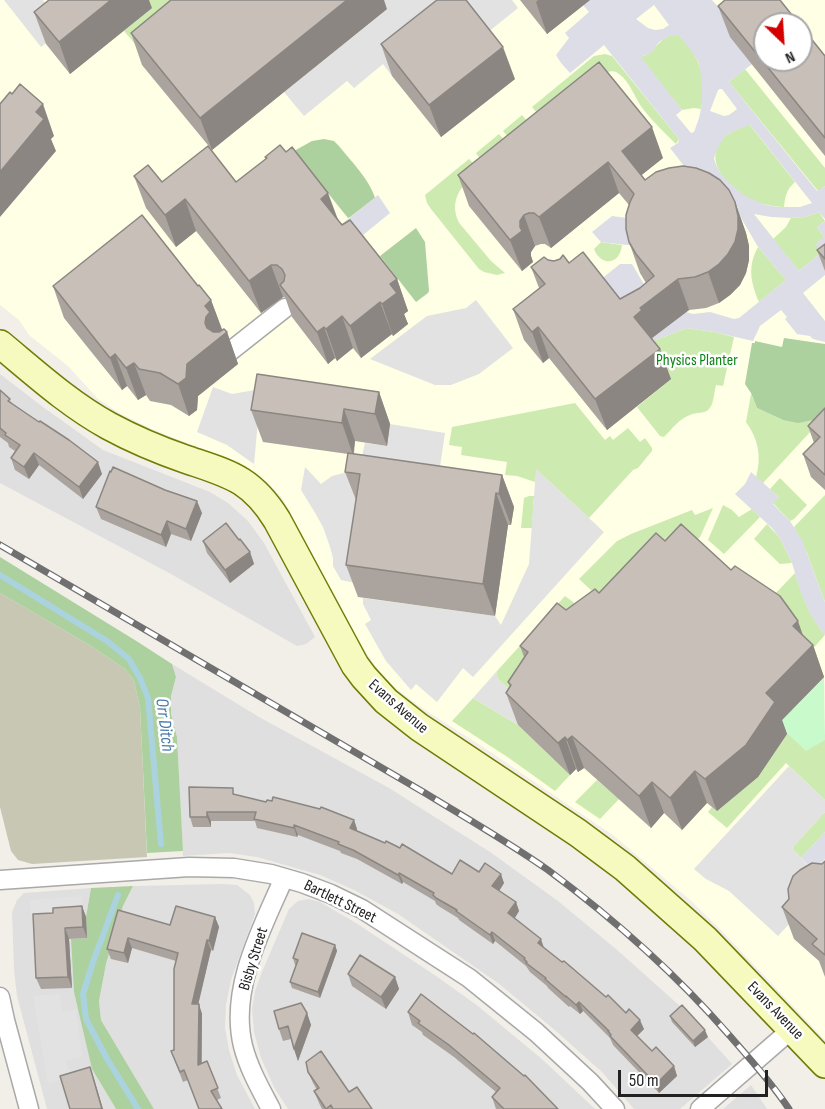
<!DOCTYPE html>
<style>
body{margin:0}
#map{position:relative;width:825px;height:1109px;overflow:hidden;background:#f2efe9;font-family:"Sofia Sans Condensed",sans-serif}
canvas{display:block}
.north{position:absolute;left:753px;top:12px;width:60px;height:60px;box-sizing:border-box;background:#fff;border:2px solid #a7a7a7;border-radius:50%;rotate:155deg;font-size:16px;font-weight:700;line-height:24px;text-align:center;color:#222}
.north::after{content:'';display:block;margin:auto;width:21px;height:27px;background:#d40000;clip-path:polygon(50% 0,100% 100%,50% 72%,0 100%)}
.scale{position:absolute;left:618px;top:1070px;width:150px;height:27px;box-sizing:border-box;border:3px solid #222;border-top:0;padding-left:8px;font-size:18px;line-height:21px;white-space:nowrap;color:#222;-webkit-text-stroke:4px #fff;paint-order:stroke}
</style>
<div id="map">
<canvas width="825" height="1109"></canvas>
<div class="north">N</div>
<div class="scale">50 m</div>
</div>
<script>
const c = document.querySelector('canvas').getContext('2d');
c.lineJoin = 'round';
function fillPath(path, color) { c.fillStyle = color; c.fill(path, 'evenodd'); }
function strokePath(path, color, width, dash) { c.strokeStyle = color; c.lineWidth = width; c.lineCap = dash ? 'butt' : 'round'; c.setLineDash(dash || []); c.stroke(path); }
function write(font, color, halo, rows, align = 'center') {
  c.font = font + ' "Sofia Sans Condensed",sans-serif'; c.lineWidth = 5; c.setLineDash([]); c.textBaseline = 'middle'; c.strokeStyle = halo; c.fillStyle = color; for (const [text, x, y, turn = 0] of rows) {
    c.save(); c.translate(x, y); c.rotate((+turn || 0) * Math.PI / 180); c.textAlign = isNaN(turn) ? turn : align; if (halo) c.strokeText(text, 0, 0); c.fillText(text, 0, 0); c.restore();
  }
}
fillPath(new Path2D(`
 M0 374 43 407 103 450 210 492 228 503 248 521 264 543 315 637 306 644 297 646 171 574 0 483Z
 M172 664 259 717 389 788 490 852 558 901 616 949 680 1006 732 1064 680 1109H634L602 1072 556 1031 498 983 398 914 354 890 320 875 257 857 229 853 183 856 177 737 171 714V696L176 677Z
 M222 884 237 885 250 895 254 903 255 914 231 980 226 1005 225 1028 229 1050 237 1075 255 1109H154L101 1020 99 1001 106 964 123 906 133 886Z
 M91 888 86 917 92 1069 116 1109H47L17 996 14 970 12 912 17 900 24 893Z
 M309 899 320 902 356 923 436 976 478 1006 543 1060 595 1109H288L274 1087 261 1058 254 1032 252 1009 255 991 262 972 289 909 298 901Z
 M751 1085 767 1109H723Z`), '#e0dfdf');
fillPath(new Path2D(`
 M0 0H825V1040L719 928 689 899 614 836 486 749 419 706 398 690 381 674 369 657 357 638 290 512 282 498 271 486 258 475 240 464 154 430 121 414 98 399 68 366 29 335 19 320 0 305ZM765 24H801V60H765Z`), '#ffffe5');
fillPath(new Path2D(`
 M0 593 91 646 125 669 134 681 140 708 147 857 32 864 18 860 11 851 0 807Z`), '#c7c7b4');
fillPath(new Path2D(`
 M145 0H206L141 51 124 31 152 8Z
 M669 36H680C685 42 691 49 695 56 704 70 705 93 701 109L694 108 682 110 640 57C654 54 657 41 669 36Z
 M605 54 612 56 679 139 676 144C665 133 653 122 643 109 635 98 630 82 619 74 613 69 607 72 601 75L516 146 503 131 522 115 528 122 538 114 532 107 594 56Z
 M745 69 825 168V186L818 191 729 82Z
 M749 124 795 182C787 189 785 196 784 207 773 207 762 204 752 200 728 188 698 158 728 134 734 130 742 127 749 124Z
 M499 134 512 149C488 165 440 188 460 224L491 261 505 273 497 275 484 272 479 269 431 209 427 203 425 195 469 159 475 165 481 160 476 153Z
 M819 212 825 221 817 227 824 237 822 252 799 271 773 239 786 227 791 218 805 217Z
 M601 242 622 245C620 265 601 267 594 249Z
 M758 247 786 280 759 302C751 283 747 267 758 247Z
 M687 328 714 332 734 337 723 386 716 385C714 392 714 404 709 409 705 414 696 412 690 415 679 419 672 429 664 437L660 436 637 407 671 379 653 341Z
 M751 394 757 408 783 420 823 418 763 483 756 477C762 457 758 438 746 422Z
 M575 403 605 440 610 436 613 440 628 428 640 442 645 438 652 448V451L638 468 633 470 589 518 537 470 535 482 517 476 505 475 507 462 461 455 462 447 449 445 452 427Z
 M780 478 807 505 794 519 790 521 773 503 779 497 770 489Z
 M825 495V602L807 553 794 527Z
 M529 496H534L532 528H521L524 498Z
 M723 505 732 510 739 517 752 509 760 517 724 554 708 540Z
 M713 508 700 537 695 542 619 616 579 579 617 541 631 534 692 510 695 515Z
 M767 524 780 538 792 563 780 564 754 539Z
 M795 573C802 596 810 617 825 635L809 653 773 596Z
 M565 596 577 605 526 704 499 680 496 675 497 671Z
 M473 698 518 725 570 775 555 791 509 758 452 721Z
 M776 723 825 734V800L786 763 727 828 708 812 712 807 717 811 758 777 787 734Z
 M597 780 619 799 600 819 575 802Z
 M825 812V832L801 858 792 848Z`), '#cdebb0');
fillPath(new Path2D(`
 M324 139 334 141 339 146C350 160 370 180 375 198L350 217 348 218 294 151 312 141Z
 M416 228 425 242 429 291 428 293 416 302 380 256Z
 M784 338 825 344V417L823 418 798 423 783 420 757 408 751 393 745 384 752 343H755V341L782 347Z
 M0 557 138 642 172 664 176 677 171 696V714L177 737 183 851 147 853 140 708 134 681 125 669 91 646 0 593Z
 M133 886 123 906 106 964 99 1001 101 1020 154 1109H116L92 1069 74 992 71 939 87 938 86 917 91 888Z`), '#add19e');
fillPath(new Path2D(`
 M824 677 825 740 806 751 776 723 793 709Z`), '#c8facc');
fillPath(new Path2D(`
 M4 0H43L65 28 41 47Z
 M380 0H512L518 8 482 37 466 18 392 76 383 64 354 88 347 81 304 116 284 92 387 9Z
 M476 300 513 348 479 374 451 385H435L370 359 427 316 466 308Z
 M213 387 232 394 261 389 254 464 227 445 197 432Z
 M390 424 445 433 438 480 360 584 341 580 333 566V558L330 547 323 527 314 511 301 490 305 467 321 484 332 476 359 469 365 443 387 446Z
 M536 469 604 532 473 677 463 668 437 702 416 684 411 690 386 661 365 624 371 620 363 604V598L495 616 501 625 529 564Z
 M497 671 496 675 499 680 526 704 518 725 473 698Z
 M789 766 825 800V812L792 848 825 885 778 936 729 891 706 879 694 869Z
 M82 896 83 913 31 916 30 900Z
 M60 994 62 1011 76 1009 82 1057 65 1061 72 1076 48 1084 33 996Z`), '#e2e2e2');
fillPath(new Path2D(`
 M590 0H712L720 9 752 64 729 82 817 191 825 186V219L819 212 805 217 791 218 771 217 754 214 799 271 822 252 815 244 824 237 817 227 825 221V275L803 293 825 321V342L813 339 810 336 797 334 785 319 787 317 781 310 760 326 753 341 714 332 687 328 653 341 638 322 686 312 693 314 710 312 734 319 739 318 786 280 758 247 740 216 733 207 703 190 670 148 678 143 679 139 604 45 570 73 561 63 556 55 569 38 565 33 589 12 583 5ZM654 5 669 25 663 29 655 30 648 28 636 19ZM669 36H680L695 56 699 63 702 83V104L699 118 694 132 691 133 676 115 682 110 641 57 652 52 659 42ZM720 89H722L737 109 729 115 724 116 710 111 718 90ZM750 125 812 203 800 207H778L766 205 745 196 727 181 719 171 715 162 714 158 718 147 723 139 728 134 736 130Z
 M378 195 390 213 363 235 370 245 367 247 333 231Z
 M612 216 627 218 635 246 601 242 592 232Z
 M620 264H632L645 286 639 319 595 284Z
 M751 472 779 497 773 504 790 521 802 540 825 602V635L815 622 810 613 801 593 792 563 780 538 772 528 735 494 745 484Z
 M825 832V859L814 871 801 858Z`), '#dddde8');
strokePath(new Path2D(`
 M0 575 107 641 129 659 140 678 148 698 161 844
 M118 895 93 962 83 994 86 1019 106 1057 138 1109`), '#aad3df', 6);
const street = new Path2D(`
 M228 353 285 308
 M0 880 189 867 234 868 271 874 302 883 331 894 362 909 469 978 536 1032 590 1082 615 1109
 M0 997 5 1020 29 1109
 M271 1109C260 1088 249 1069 243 1046 229 989 262 928 284 878
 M700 1109 792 1029`);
const secondary = new Path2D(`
 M0 344C35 373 69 404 109 426 133 439 159 450 185 459 229 474 251 478 277 520L355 665 364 677 386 701 419 727 578 833 625 868 705 939 825 1064`);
strokePath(street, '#a9a9a9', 21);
strokePath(secondary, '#707d05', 30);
strokePath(street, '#fff', 18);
strokePath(secondary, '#f7fabf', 27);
const rail = new Path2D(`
 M0 545 425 793C466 818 508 842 548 870 614 919 675 973 729 1035 750 1059 771 1082 789 1109`);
strokePath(rail, '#707070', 7);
strokePath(rail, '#fff', 4.5, [14]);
fillPath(new Path2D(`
 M520 0H590L547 34Z
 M718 6 825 56V156L730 37Z
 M152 8 70 74 46 44 34 12Z
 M387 9 212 150 142 65 131 33Z
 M381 44 515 79 441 137 392 76Z
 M265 157 339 221 397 279 408 311 404 314 408 324 393 336 392 334 361 358 353 348 337 361 335 358 328 364 292 317 285 297H283L261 313 196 231 176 247 146 208 134 176 162 182H236L266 159Z
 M663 158 641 175 645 180 735 202 746 233 749 246V260L746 273 740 285 730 295 719 303 706 308 689 310 652 338 671 379 607 430 549 358 543 363 524 340 513 309 539 288 531 267 548 260 569 263 620 299 640 288 646 283 640 273 629 242V205L619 193 551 248 545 244H541L535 246 531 252V256L533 262 522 271 469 206 458 175Z
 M825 244V271L817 250Z
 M53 286H198L211 300 222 330 227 332 238 364 198 396 197 410 189 416 171 405 150 401 146 395 138 400 127 386 122 390 64 318Z
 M0 390 12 403 102 474 83 499 39 465 29 479 15 470 11 458 15 451 9 447 8 443 0 437Z
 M379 392 390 424 387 446 355 441 354 454 502 475 514 507 511 525H508L495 616 358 597 346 565 356 500 345 472 348 454 263 442 251 410Z
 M825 408V490L811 477 803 454 814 443 808 426Z
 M96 507 202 513 191 541 171 534 166 547 101 519Z
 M203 541 250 552 254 564 230 583 207 553Z
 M665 541 731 570 813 645 824 677 782 720 787 734 758 777 717 811 707 803 682 830 664 813 651 828 584 768 578 772 576 769 570 775 518 725 506 693 510 687 508 682 524 657 520 646 566 610 599 593Z
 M235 795 266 802 354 820 357 829 356 831 385 843 400 848 452 874 479 872 504 883 499 891 516 902 519 911 515 918 544 948 644 1029 637 1036 652 1051 674 1066 677 1076 659 1093 613 1045 610 1038 583 1011 580 1014 570 1006 569 1007 548 988 547 986 530 972 526 966 495 941 493 944 459 920 458 918 440 907 436 904 435 901 403 882 402 884 357 859 341 853 340 851 298 835 297 837 257 828 255 821H211V827H193L190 817Z
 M825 861V977L819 961 794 939 782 907Z
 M82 906 86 917 87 938 69 939 72 988 41 989 36 978 53 913Z
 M118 910 170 925 215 917 219 927 213 951 211 950 198 1004 202 1014V1063L207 1061 221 1098 217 1100 188 1080 183 1082 171 1051 174 1050 176 961 132 948 128 963 111 959 107 949Z
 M335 945 337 951 320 998 292 988 290 982 296 965H295L293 958Z
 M348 974 395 977 399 989 386 1009 352 986Z
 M408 1012 558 1109H496L492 1097 496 1092 454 1057 423 1035 422 1032 412 1025Z
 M307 1013 311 1025 298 1061 291 1039 283 1041 279 1029Z
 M670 1016 708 1037 695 1047 672 1022Z
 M308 1072 349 1092 372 1109H322L319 1103 314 1091 317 1090 313 1083Z`), '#aba49e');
fillPath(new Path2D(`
 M111 0H149L152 8 70 74 59 42Z
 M347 0H384L387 9 212 150 200 118Z
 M538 0H590L547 34 536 2Z
 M503 47 515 79 441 137 429 105Z
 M43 104 54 136 51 139 56 151 0 217V172L36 112Z
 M652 127 663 158 633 182 622 151Z
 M608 162 619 193 551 248 539 217Z
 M328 193 340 225 321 199Z
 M185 199 196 231 176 247 165 215Z
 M735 202 746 233 749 246V260L746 273 740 285 730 295 719 303 708 272Z
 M524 215 535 246 531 252V256L533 262 522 271 510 240 520 227V221Z
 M271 265 283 297 261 313 249 281Z
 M397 279 408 311 404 314 408 324 393 336 382 304 390 284Z
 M678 279 689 310 652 338 653 341 634 317 640 308Z
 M211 300 223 332H227L238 364 198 396 197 410 189 416 178 384 205 323V306Z
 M380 302 392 334 361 358 350 326Z
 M342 316 353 348 337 361 326 329Z
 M324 327 335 358 328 364 317 332Z
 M538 327 549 358 543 363 532 332Z
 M660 349 671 379 607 430 595 399Z
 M115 354 127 386 122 390 110 358Z
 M134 363 146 395 138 400 126 368Z
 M379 392 390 424 387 446 375 414Z
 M344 409 355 441 353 455 342 423Z
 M34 453 39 465 29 479 24 467Z
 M98 462 102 474 83 499 79 487Z
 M502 475 514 507 511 525 499 494Z
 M496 493 508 525 495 616 483 584Z
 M197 501 202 513 191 541 186 529Z
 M167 521 171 534 166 547 161 535Z
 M250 552 254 564 230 583 225 570Z
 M798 621 808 650 813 645 824 677 782 720 787 734 758 777 717 811 705 779 766 693 793 626Z
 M572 736 584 768 578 772 567 740Z
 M565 737 576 769 570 775 558 743Z
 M695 771 707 803 682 830 670 798Z
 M652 782 664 813 651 828 639 796Z
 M207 812 211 821V827L207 817Z
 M354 820 357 829 354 838 350 828Z
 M294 825 298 835 297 837 294 828Z
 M399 873 403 882 402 884 398 875Z
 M501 874 504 883 496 896 492 886Z
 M516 902 519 911 512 922 508 913Z
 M82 906 86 917 87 938 83 927Z
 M215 917 219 927 213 951 209 941Z
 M65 928 69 939 72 988 68 977Z
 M492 932 495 941 493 944 490 935Z
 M128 938 132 948 128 963 124 953Z
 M541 939 544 948 538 943Z
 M207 940 211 950 196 1014 192 1004Z
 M335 945 337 951 320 998 318 992Z
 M395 977 399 989 386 1009 381 997Z
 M579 1002 583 1011 580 1014 576 1005Z
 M199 1004 202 1014 201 1075 198 1065Z
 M307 1013 311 1025 298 1061 294 1049Z
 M640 1020 644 1029 634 1039 631 1030Z
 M705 1030 708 1037 695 1047 693 1041Z
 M674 1066 677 1076 659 1093 656 1084Z
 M90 1067 94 1079 103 1109H102Z`), '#8b8681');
const building = new Path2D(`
 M49 0H111L59 42 34 12Z
 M171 0H347L200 118 131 33Z
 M437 0H466L503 47 429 105 381 44Z
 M725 0H780L799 24H765V60H801V26L825 56V138L718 6Z
 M599 62 652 127 622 151 645 180 656 172 669 168 683 166 696 168 709 173 720 180 729 190 735 202 738 216V229L735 242 728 254 719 264 708 272 695 277 678 279 640 308 642 310 634 317 660 349 595 399 538 327 532 332 513 309 545 284 531 267 544 257 548 260 554 261 560 259 563 255 569 263 583 252 620 299 640 288 654 276 636 254 629 242 626 229V215L630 202 634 194 608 162 539 217 534 213H529L524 215 520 221V227L522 231 510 240 458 175Z
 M20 84 43 104 36 112 44 119 0 172V104L10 92 12 94Z
 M280 145 286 152 292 147 328 193 321 199 342 225 350 220 397 279 390 284 397 293 382 304 380 302 350 326 342 316 326 329 324 327 317 332 280 285 284 281 285 275 282 269 277 265H271L249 281 185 199 165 215 134 176 148 165 162 182 208 146 236 182 267 158 265 157Z
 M142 215 198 286 199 285 211 300 205 306 210 312 206 317 205 323 207 328 213 332H219L224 329 227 332 187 364 186 378 178 384 160 373 139 369 134 363 126 368 115 354 110 358 53 286Z
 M825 244V259L817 250Z
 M257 374 379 392 375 414 344 409 342 423 251 410Z
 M0 390 10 399 8 401 39 422 40 421 69 440 98 462 79 487 34 453 24 467 11 458 20 445 5 435 6 433 0 428Z
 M825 408V475L803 454 820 437 808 426Z
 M348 453 502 475 499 494 496 493 483 584 346 565 360 474 345 472Z
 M113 467 165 490 197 501 186 529 167 521 161 535 96 507 110 471 111 472Z
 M226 523 239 540 240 539 250 552 225 570 203 541Z
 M681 524 731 570 735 566 780 596 798 621 793 626 813 645 766 693 775 702 746 745 705 779 695 771 670 798 652 782 639 796 572 736 567 740 565 737 558 743 506 693 511 685 508 682 528 652 520 646 557 603 566 610 595 589 599 593 656 533 665 541Z
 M189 787 233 788V794L266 802 267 800 272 801 273 797 320 809 321 807 354 820 350 828 385 843 386 841 400 848 402 844 452 874 460 860 479 872 485 863 501 874 492 886 516 902 508 913 541 939 538 943 562 962 564 961 606 997 608 995 626 1013 629 1009 640 1020 631 1030 652 1051 656 1047 674 1066 656 1084 610 1036 611 1035 608 1031H609L579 1002 576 1005 566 996V997L545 979 546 978 526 963 527 962 524 959 525 958 492 932 490 935 456 911 457 910 436 898 433 895 434 893 399 873 398 875 353 850 338 844 339 842 294 825V828L254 819 256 812H207V817H190Z
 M825 861V955L812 944 817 939 782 907 789 899 788 889 793 876 800 870 812 863 822 864Z
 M82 906 83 927 65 928 68 977 36 978 33 914 53 913V908Z
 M176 906 215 917 209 941 207 940 192 1004H199L198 1065 207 1061 218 1088 211 1091 222 1109H199L184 1070 180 1072 171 1051 174 1050V969L178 953 128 938 124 953 107 949 118 910 170 925Z
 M302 933 335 945 318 992 290 982 298 960 293 958Z
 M360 955 395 977 381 997 348 974Z
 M421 994 473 1034 474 1033 524 1076 525 1075 558 1109H504L492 1097 500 1088 449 1045 418 1023 420 1021 408 1012Z
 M301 1003 307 1013 294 1049 288 1026 279 1029 274 1011Z
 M682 1005 705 1030 693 1041 670 1016Z
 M321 1051 349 1092 357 1087 372 1109H333L331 1105 326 1109 314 1091 319 1088 308 1072 306 1062Z
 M90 1067 102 1109H70L60 1076Z`);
fillPath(building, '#c7bfb8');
strokePath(building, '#8b8681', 1.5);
write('16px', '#0c8416', '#fff', [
 ["Physics Planter",697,361]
]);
write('16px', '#222', '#fff', [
 ["Evans Avenue",398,707,41],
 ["Bartlett Street",340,902,26],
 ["Bisby Street",254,959,-73],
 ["Evans Avenue",775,1011,46]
]);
write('italic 18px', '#4a7aab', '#fff', [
 ["Orr Ditch",164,725,83]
]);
</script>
